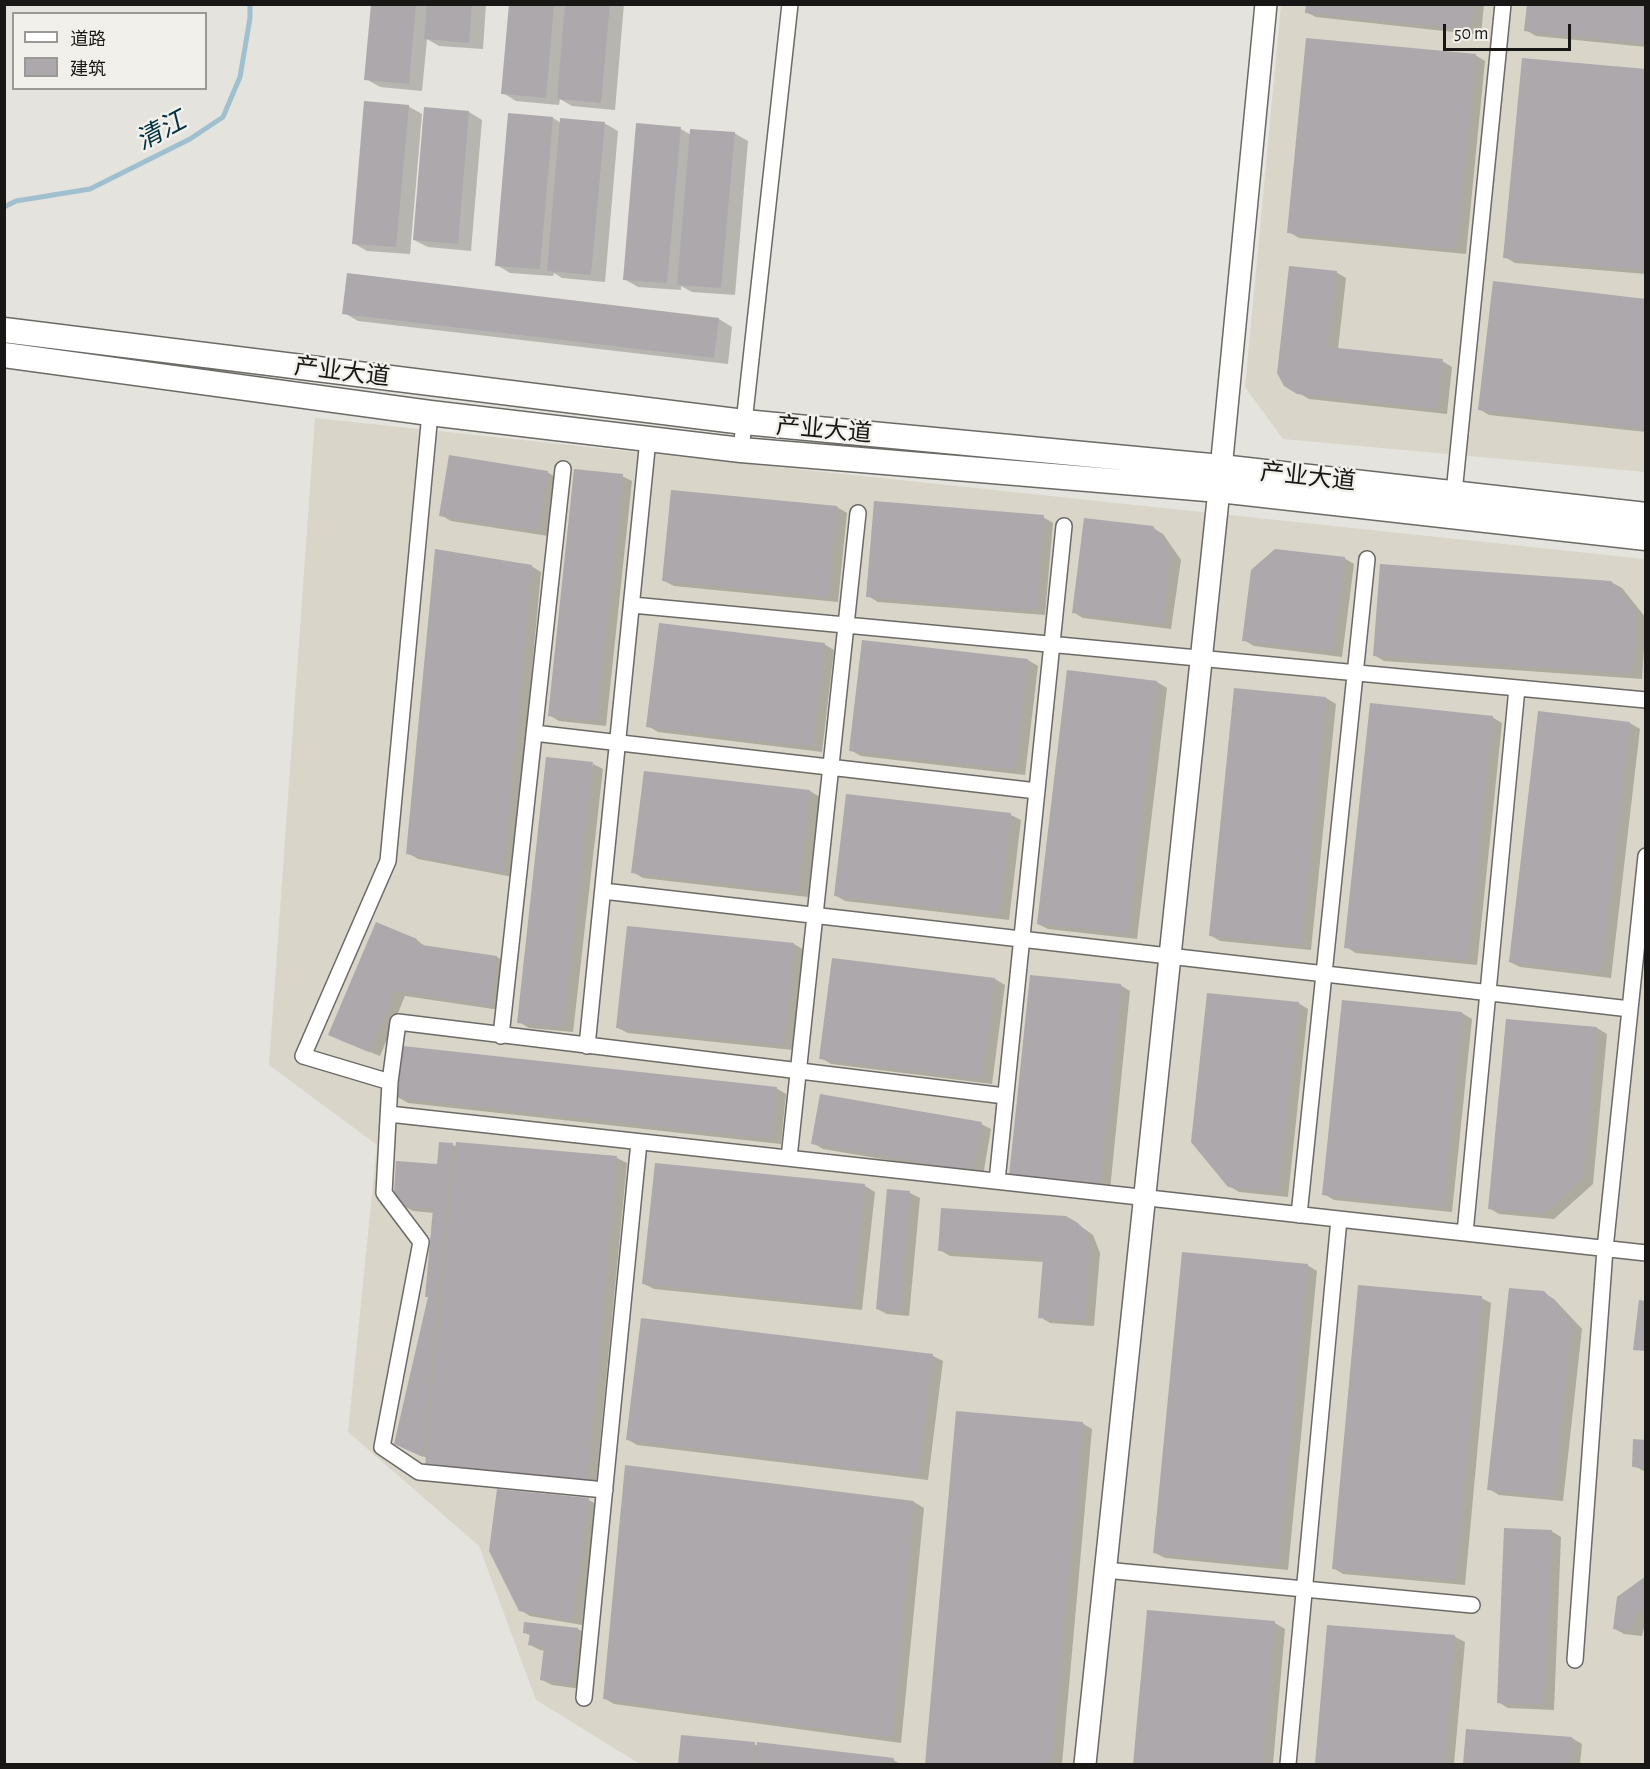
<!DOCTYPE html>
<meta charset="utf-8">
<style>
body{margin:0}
#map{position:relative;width:1650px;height:1769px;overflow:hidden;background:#e5e3dd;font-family:"Alegreya Sans","Noto Sans SC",sans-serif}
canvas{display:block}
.frame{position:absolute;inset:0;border:6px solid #181716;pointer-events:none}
.legend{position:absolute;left:12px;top:12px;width:195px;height:78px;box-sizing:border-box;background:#f2f0eb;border:2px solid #9b9996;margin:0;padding:8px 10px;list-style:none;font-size:18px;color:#181716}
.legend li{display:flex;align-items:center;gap:12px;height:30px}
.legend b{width:30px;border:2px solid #9b9996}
.scale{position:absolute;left:1443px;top:24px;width:128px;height:27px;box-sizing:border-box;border:3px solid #181716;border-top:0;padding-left:8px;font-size:18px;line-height:21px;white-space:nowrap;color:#181716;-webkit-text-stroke:4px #f2f0eb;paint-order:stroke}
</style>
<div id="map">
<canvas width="1650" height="1769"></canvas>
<div class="frame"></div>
<ul class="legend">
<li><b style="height:8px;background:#fff"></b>道路</li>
<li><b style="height:16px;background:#aca8ac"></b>建筑</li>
</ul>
<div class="scale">50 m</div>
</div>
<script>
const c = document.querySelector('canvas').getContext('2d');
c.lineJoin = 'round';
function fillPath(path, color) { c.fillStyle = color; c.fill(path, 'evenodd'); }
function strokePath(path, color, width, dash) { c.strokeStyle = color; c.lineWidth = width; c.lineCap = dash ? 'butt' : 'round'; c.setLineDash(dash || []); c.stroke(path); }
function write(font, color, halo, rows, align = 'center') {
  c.font = font + ' "Alegreya Sans","Noto Sans SC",sans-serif'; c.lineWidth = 5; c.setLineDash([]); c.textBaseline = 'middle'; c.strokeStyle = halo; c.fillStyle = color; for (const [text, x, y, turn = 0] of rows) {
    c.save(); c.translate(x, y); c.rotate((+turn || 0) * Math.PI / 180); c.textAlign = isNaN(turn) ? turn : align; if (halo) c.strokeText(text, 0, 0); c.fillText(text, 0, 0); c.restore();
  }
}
fillPath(new Path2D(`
 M1281 5H1645V472L1283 439 1245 387Z
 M315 418 1645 559V1764H640L536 1700 479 1546 348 1432 377 1145 269 1065Z`), '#d9d5c9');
fillPath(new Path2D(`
 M372 4H486L483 49 439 46 427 39 422 91 380 87 366 79Z
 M511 4H624L615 110 572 106 560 99 559 105 516 101 503 93Z
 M1307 4H1484L1481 35 1316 17 1306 12Z
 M1646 4V47L1536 36 1526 30Z
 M1475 55 1485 61 1466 254 1299 238 1289 232Z
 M1646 71V274L1515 263 1505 257Z
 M408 106 422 114 410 254 367 251 353 243Z
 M469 112 482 120 471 251 428 247 414 240Z
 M553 118 561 123H604L618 131 605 282 562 278 554 273 553 276 510 273 497 265Z
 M681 129 691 135 734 133 748 141 735 295 692 292 681 286V290L638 287 624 279Z
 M1336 272 1346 278 1338 349 1442 361 1452 367 1447 414 1309 399 1285 385Z
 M1646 300V432L1489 415 1479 409Z
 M344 313 719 319 732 327 728 364 358 321Z
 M547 472 557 478 548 536 451 521 441 515Z
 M622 476 632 481 606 726 559 721 549 715Z
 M672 492 837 507 847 513 838 602 674 586 664 581Z
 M1043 517 1053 523 1045 615 878 602 868 596Z
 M1153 528 1163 534 1181 560 1171 629 1083 618 1073 612Z
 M1344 558 1354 564 1342 657 1254 646 1244 640Z
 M531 566 541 572 513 877 418 859 408 853Z
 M1611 582 1622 588 1646 618 1642 679 1384 661 1374 655Z
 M863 642 1028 660 1038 666 1025 775 861 756 850 750Z
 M824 644 834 650 822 752 658 732 648 726Z
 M1157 682 1167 688 1137 939 1048 929 1038 924Z
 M1235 689 1326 698 1336 704 1311 950 1220 941 1210 935Z
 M1492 717 1502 723 1477 965 1356 953 1346 947Z
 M1630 723 1640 729 1611 978 1520 967 1510 962Z
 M593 764 603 769 573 1032 529 1028 519 1022Z
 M810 791 820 797 808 897 643 878 633 872Z
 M1011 815 1021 820 1009 920 845 901 835 895Z
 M377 924 417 940 426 947 497 957 507 963 500 1010 405 996 380 1056 340 1040Z
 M794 944 804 950 793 1050 628 1033 618 1028Z
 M995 979 1005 985 992 1084 831 1064 821 1058Z
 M1120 985 1130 991 1110 1190 1020 1181Z
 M1343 1002 1462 1013 1472 1019 1452 1212 1334 1200 1324 1194Z
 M1298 1003 1308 1009 1288 1197 1239 1192 1229 1186Z
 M1597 1028 1607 1034 1593 1184 1554 1219 1499 1214 1489 1208Z
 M776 1088 786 1094 781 1144 408 1103 398 1097Z
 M981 1124 991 1129 983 1176 823 1149 813 1143Z
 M457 1143 617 1158 627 1163 596 1485 436 1471 427 1458 406 1449 430 1298 434 1213 413 1211 402 1205 438 1166 453 1145 457 1147Z
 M865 1186 875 1192 862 1310 654 1289 644 1284Z
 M888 1191 910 1193 920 1198 909 1316 887 1314 877 1309Z
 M1072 1220 1093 1235 1100 1253 1094 1326 1050 1323 1040 1317 1044 1262 950 1256 940 1250Z
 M1307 1265 1317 1271 1288 1570 1165 1558 1155 1553Z
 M1544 1293 1554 1299 1582 1329 1563 1501 1499 1495 1489 1489Z
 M1481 1298 1491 1303 1465 1585 1343 1574 1333 1568Z
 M643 1320 933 1356 943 1361 928 1480 637 1445 627 1439Z
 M957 1413 1082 1423 1092 1429 1062 1764H926Z
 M1646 1441V1472L1634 1466Z
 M589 1500 599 1506 582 1625 530 1616 520 1610Z
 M914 1502 924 1508 901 1743 614 1704 604 1698Z
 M1551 1531 1561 1537 1554 1710 1508 1708 1498 1702Z
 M1646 1577V1620L1642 1636 1624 1634 1615 1629Z
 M1149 1612 1275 1623 1285 1629 1273 1764H1135Z
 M1328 1626 1455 1637 1465 1642 1454 1764H1316Z
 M578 1629 588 1635 581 1689 552 1685 542 1680 545 1651 540 1650 530 1645 531 1636 524 1632Z
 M1467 1730 1572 1738 1582 1744 1580 1764H1464Z
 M682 1737 893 1760 901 1764H680Z`), '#0003');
strokePath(new Path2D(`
 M4 207 16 201 90 189 190 139 223 117 240 77 250 18V4`), '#a0c0d0', 5);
fillPath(new Path2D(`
 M371 4H416L409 84 364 80Z
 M427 4H472L469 43 424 39Z
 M509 4H554L546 98 501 94Z
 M565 4H610L601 103 557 99Z
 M1306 4H1474L1471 30 1305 13Z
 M1527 4H1646V44L1524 31Z
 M1306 38 1476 54 1456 249 1287 233Z
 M1522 58 1646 69V270L1503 258Z
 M364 101 409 105 396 247 352 244Z
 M424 107 469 111 458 244 413 240Z
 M508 113 553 117 540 269 495 266Z
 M560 118 605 122 591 275 547 271Z
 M636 123 681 127 667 283 623 280Z
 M690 129 735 132 721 288 677 285Z
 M1289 266 1337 271 1328 347 1443 359 1437 409 1297 394 1284 386 1277 373 1278 365Z
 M347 273 719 318 714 358 342 314Z
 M1493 281 1646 299V429L1478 410Z
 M449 455 548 471 538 531 439 516Z
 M574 469 623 474 596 721 548 716Z
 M671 490 837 506 828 597 662 581Z
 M874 501 1044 515 1036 611 866 597Z
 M1084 518 1153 526 1171 554 1162 624 1072 613Z
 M435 549 532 565 503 872 406 854Z
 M1275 549 1345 557 1332 652 1242 641 1251 570Z
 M1380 564 1611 581 1637 611 1632 674 1373 656Z
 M659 623 825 643 812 747 646 727Z
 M862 640 1028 659 1015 770 849 751Z
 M1067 670 1157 681 1128 934 1037 924Z
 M1234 688 1326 697 1301 945 1209 936Z
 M1370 703 1493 716 1467 960 1344 948Z
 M1538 711 1630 722 1601 973 1509 962Z
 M546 757 593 762 563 1027 517 1023Z
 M644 771 810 790 798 892 631 873Z
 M846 794 1011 813 999 915 834 896Z
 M376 922 417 939 415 944 497 956 490 1005 395 991 369 1052 328 1035Z
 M627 926 794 943 784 1045 616 1028Z
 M832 958 995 978 982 1079 819 1059Z
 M1030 975 1121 984 1100 1185 1009 1176Z
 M1207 993 1299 1002 1278 1192 1228 1187 1191 1142Z
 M1342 1000 1462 1012 1443 1207 1322 1195Z
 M1506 1019 1597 1027 1583 1178 1543 1214 1488 1209Z
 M403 1046 777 1087 771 1139 397 1098Z
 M820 1094 982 1122 973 1171 811 1144Z
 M439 1142 453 1143 423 1457 394 1444 428 1297H425L433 1209 401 1206 394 1193 396 1161 437 1164Z
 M456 1142 617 1156 587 1480 425 1466Z
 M655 1163 865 1184 852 1306 642 1284Z
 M887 1189 910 1191 900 1312 876 1309Z
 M941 1208 1066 1216 1078 1223 1087 1233 1090 1246 1085 1321 1038 1318 1043 1258 938 1251Z
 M1182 1252 1308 1264 1278 1565 1153 1553Z
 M1358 1285 1482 1296 1455 1580 1332 1569Z
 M1509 1288 1544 1291 1572 1322 1553 1497 1487 1490Z
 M1639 1300 1646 1301V1351L1633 1350Z
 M641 1318 933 1354 918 1476 626 1440Z
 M956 1411 1083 1422 1051 1764H925Z
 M1633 1439 1646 1440V1468L1632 1467Z
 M625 1465 914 1501 892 1738 603 1699Z
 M497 1489 589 1498 572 1620 519 1611 489 1551Z
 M1504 1528 1552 1530 1544 1705 1497 1703Z
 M1646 1576V1606L1635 1615 1632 1631 1613 1629 1617 1597Z
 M1147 1610 1275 1621 1262 1764H1133Z
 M524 1622 578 1628 571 1684 540 1680 544 1647 528 1645 530 1634 523 1633Z
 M1327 1625 1455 1635 1444 1764H1315Z
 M1466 1729 1572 1737 1570 1764H1463Z
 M681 1735 755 1742 753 1764H678Z
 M757 1742 894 1758 893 1764H755Z`), '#aca8ac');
const street = new Path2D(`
 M430 413 388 861 303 1056 390 1082 384 1193 421 1242 382 1447 419 1472 605 1490
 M741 450 790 4
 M1454 493 1503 4
 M632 605 1646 700
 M534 733 1037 791
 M603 891 1630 1009
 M501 1036 563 469
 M587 1046 648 439
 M390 1082 398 1022 1005 1096
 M389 1114 1646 1253
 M789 1158 858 513
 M997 1181 1064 526
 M1299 1215 1367 559
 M1465 1233 1517 688
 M1105 1570 1472 1605
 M1575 1660 1605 1249 1646 856
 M584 1698 639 1142
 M1288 1764 1339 1219`);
const secondary = new Path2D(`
 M1085 1764 1219 490 1266 4`);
const primary = new Path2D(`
 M4 330 744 422 1221 467 1646 515
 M4 355 430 413 741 450 1219 490 1646 538`);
strokePath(street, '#6c6a66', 18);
strokePath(secondary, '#6c6a66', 24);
strokePath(primary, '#6c6a66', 27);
strokePath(street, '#fff', 15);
strokePath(secondary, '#fff', 21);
strokePath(primary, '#fff', 24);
write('24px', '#181716', '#f2f0eb', [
 ["产业大道",342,372,7],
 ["产业大道",824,430,5],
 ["产业大道",1308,477,6]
]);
write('italic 26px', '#003041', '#f2f0eb', [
 ["清江",161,131,-28]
]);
</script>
